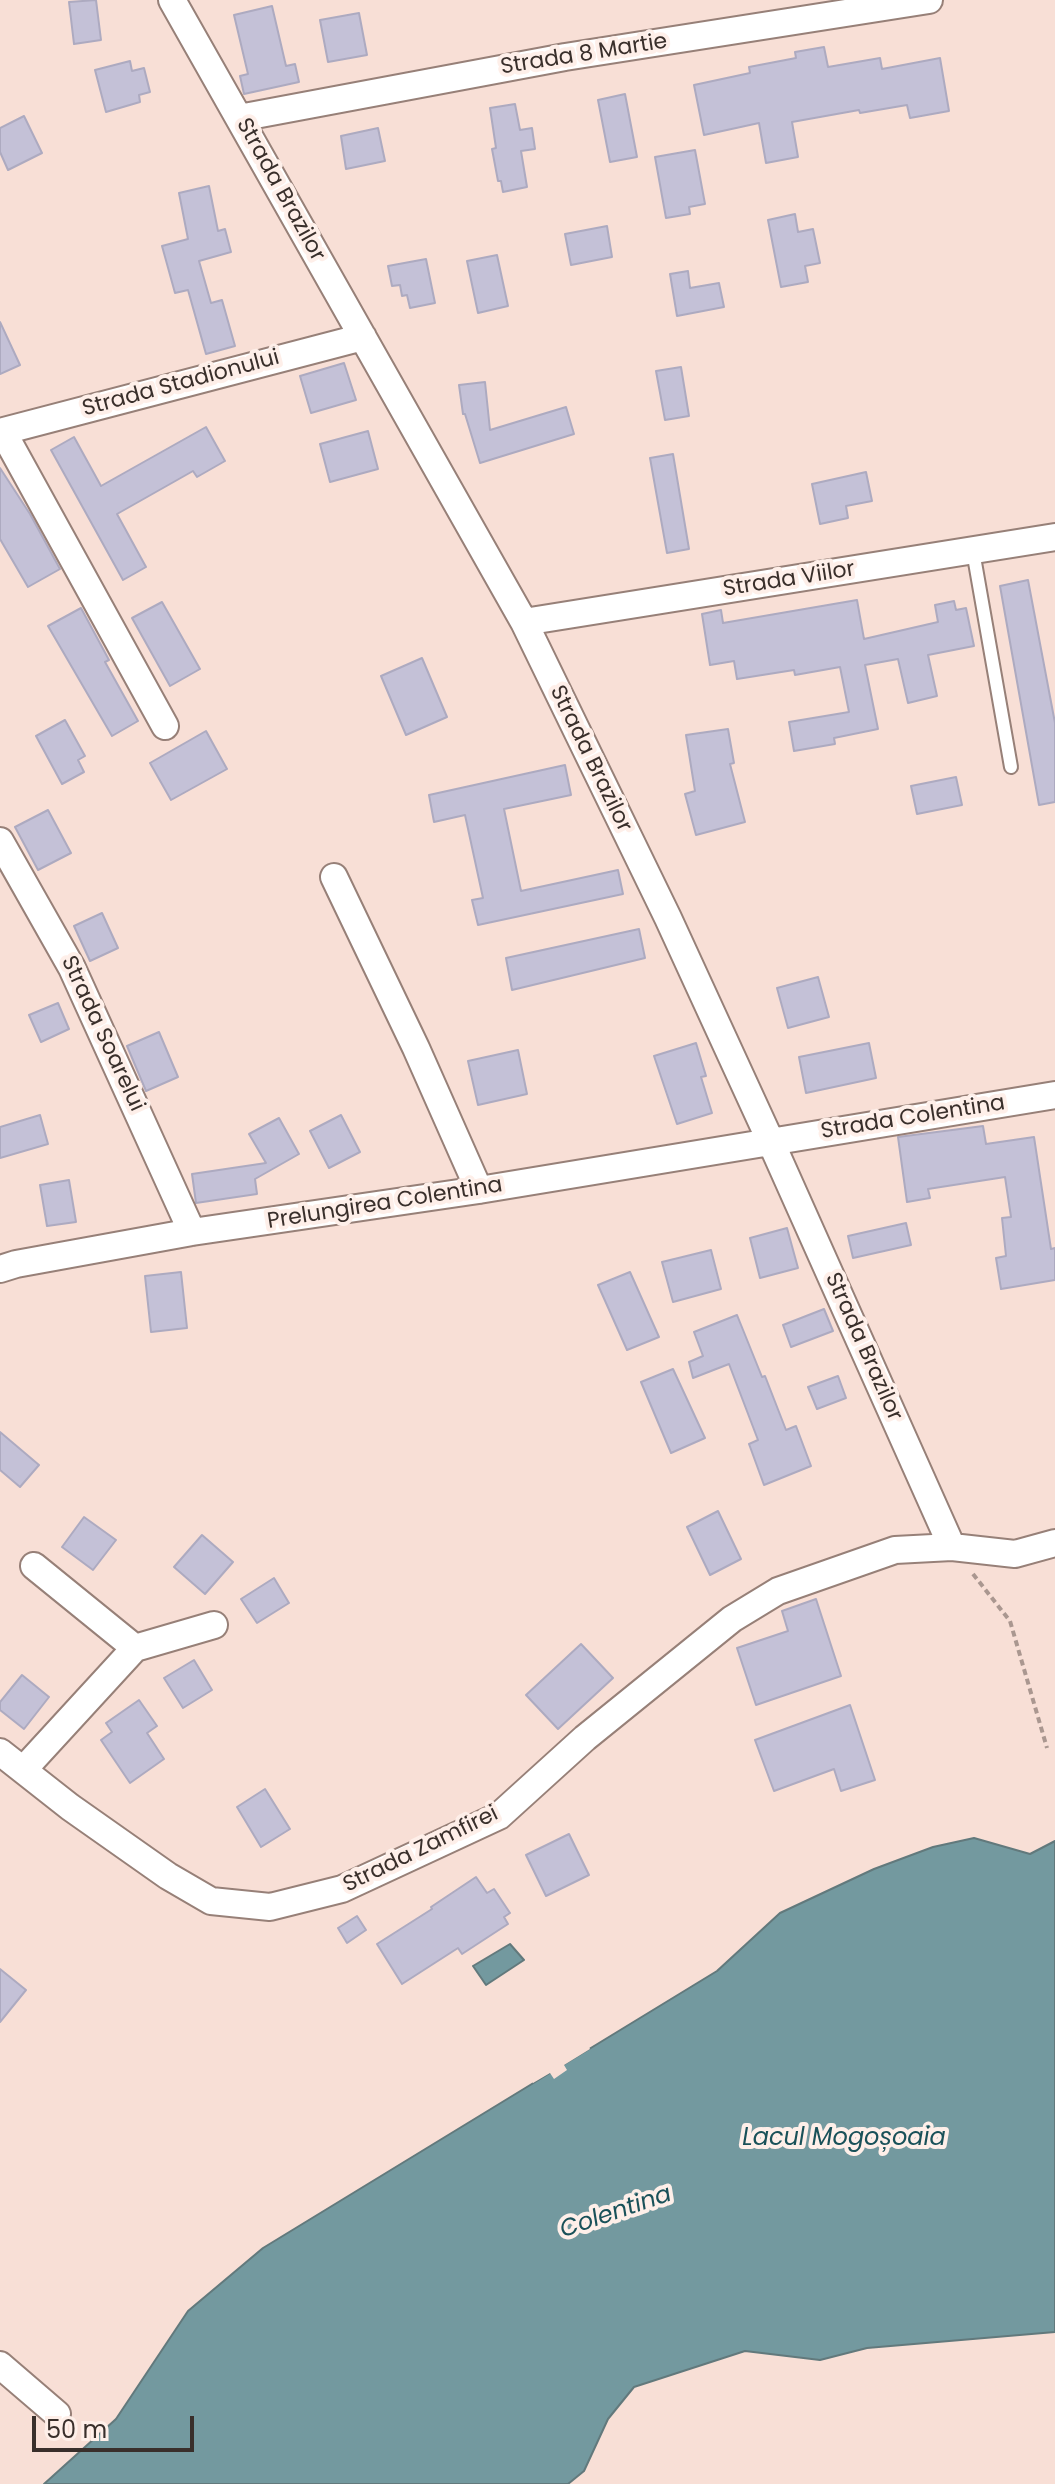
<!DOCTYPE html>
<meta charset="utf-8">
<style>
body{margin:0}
#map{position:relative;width:1055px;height:2484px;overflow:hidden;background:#f8dfd6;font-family:Poppins,sans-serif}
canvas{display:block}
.scale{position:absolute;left:32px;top:2416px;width:162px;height:36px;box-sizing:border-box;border:4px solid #392f2b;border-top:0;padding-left:10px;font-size:24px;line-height:28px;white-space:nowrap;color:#392f2b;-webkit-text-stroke:6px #feefe9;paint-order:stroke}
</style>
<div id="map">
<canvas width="1055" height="2484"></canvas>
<div class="scale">50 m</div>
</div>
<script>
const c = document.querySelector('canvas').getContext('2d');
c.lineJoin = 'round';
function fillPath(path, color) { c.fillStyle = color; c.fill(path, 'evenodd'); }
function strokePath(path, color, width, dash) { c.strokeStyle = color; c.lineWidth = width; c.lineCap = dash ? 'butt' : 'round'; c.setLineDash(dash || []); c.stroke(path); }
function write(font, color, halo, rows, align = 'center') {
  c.font = font + ' Poppins,sans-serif'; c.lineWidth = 8; c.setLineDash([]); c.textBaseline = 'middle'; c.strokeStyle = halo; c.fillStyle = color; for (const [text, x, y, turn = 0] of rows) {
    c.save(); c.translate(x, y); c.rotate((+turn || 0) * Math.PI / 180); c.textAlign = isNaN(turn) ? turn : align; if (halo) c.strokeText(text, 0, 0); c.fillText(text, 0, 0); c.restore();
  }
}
const water = new Path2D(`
 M974 1838 1030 1854 1055 1841V2332L867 2348 820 2360 745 2351 634 2387 608 2419 584 2471 568 2484H44L116 2419 188 2311 263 2248 717 1971 780 1913 874 1869 933 1847Z
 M510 1944 524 1960 486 1985 473 1966Z`);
fillPath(water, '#73999f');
strokePath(water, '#62797c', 2);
fillPath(new Path2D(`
 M588 2045 590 2049 564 2065 567 2070 554 2079 550 2073 533 2083 531 2080Z`), '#f8dfd6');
const building = new Path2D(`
 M96 0 101 40 74 44 69 2Z
 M272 6 286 66 295 64 299 82 244 94 240 76 248 74 234 15Z
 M359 13 367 55 328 62 320 20Z
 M824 47 828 67 880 58 882 69 940 58 949 111 910 118 907 105 860 113 859 110 792 122 798 157 766 163 759 123 704 135 694 85 750 73 749 67 796 58 795 52Z
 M130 61 132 71 144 68 150 92 139 95 140 102 106 112 95 70Z
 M625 94 637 157 610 162 598 100Z
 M515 104 520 130 532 128 535 149 521 151 527 187 503 192 501 181H498L492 149 496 148 490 108Z
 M24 116 42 153 8 170 0 152V128Z
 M378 128 385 161 346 169 341 136Z
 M695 150 705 204 689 207 690 214 666 218 655 157Z
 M209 186 218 231 225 229 231 252 199 261 211 303 222 300 235 346 206 354 188 290 175 293 162 246 188 239 179 193Z
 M795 214 798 232 813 229 820 263 805 266 808 282 781 287 768 220Z
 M607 226 612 257 571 265 565 234Z
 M497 255 508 306 478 313 467 261Z
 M426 259 435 303 410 308 407 295 402 296 400 285 392 286 388 266Z
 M688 271 690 288 719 283 724 307 677 316 670 274Z
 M0 322 20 365 0 374Z
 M344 363 356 400 311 413 300 376Z
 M681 367 689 416 665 420 656 371Z
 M485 382 490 430 566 407 574 434 480 463 465 414H463L459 385Z
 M206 427 225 461 197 477 193 471 117 514 146 567 123 580 51 450 74 437 101 486Z
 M368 431 378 469 330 482 320 444Z
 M673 454 689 549 667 553 650 458Z
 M0 468 30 514 60 569 28 587 0 539Z
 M866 472 872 501 846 506 848 518 820 524 812 484Z
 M1028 580 1055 723V802L1039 805 1000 586Z
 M857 600 864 639 938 622 935 605 954 601 956 610 966 608 974 646 928 655 937 696 908 703 898 659 865 665 878 729 834 738 835 744 794 751 789 722 849 712 840 667 795 675 794 670 737 679 734 661 710 665 702 614 721 610 723 623Z
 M162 602 200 669 170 686 132 618Z
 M81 608 109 660 105 662 138 721 112 736 48 626Z
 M422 658 447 717 406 735 381 676Z
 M65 720 85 756 78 760 84 772 62 784 36 736Z
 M728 729 734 763 730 764 745 822 696 835 685 794 695 791 686 735Z
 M206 731 227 769 171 800 150 763Z
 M565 765 571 795 504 809 521 891 618 870 623 894 478 925 472 900 483 898 465 815 434 822 429 795Z
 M956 777 962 805 917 814 911 786Z
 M48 810 71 853 38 870 15 827Z
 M102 913 118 948 90 961 74 926Z
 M639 929 645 958 512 990 506 958Z
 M818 977 829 1017 788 1028 777 988Z
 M58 1003 69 1029 41 1042 29 1015Z
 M159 1032 178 1077 146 1091 127 1046Z
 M696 1043 706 1076 701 1077 712 1113 677 1124 654 1056Z
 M869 1043 876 1078 806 1093 799 1057Z
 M518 1050 527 1094 478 1105 468 1061Z
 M40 1115 48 1144 0 1158V1127Z
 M341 1115 360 1152 329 1168 310 1131Z
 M279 1118 299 1154 255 1179 257 1194 196 1203 192 1174 266 1163 249 1134Z
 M983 1126 986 1144 1034 1137 1051 1249 1055 1248V1280L1001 1289 996 1258 1006 1256 1002 1218 1011 1217 1005 1177 928 1189 930 1198 907 1202 898 1137Z
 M69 1180 76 1222 47 1226 40 1185Z
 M906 1223 911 1245 853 1258 848 1236Z
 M787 1228 798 1268 760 1278 750 1238Z
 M711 1250 721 1289 673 1302 662 1262Z
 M181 1272 187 1328 151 1332 145 1276Z
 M630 1272 659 1337 627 1350 598 1285Z
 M824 1309 833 1331 791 1347 783 1325Z
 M737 1315 762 1377 765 1376 786 1430 796 1426 811 1466 764 1485 749 1444 758 1440 729 1364 693 1378 689 1362 703 1356 694 1332Z
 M673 1369 705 1438 671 1453 641 1382Z
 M838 1376 846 1398 817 1409 808 1387Z
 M0 1432 39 1465 20 1487 0 1470Z
 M718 1511 741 1559 710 1575 687 1527Z
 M84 1517 116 1540 93 1570 62 1547Z
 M202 1535 233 1562 205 1594 174 1567Z
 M274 1578 289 1603 257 1623 241 1599Z
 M816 1599 841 1676 756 1705 737 1648 788 1631 782 1611Z
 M581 1644 613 1678 558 1729 526 1695Z
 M194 1660 212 1690 183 1708 164 1678Z
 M22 1675 49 1697 24 1729 0 1710V1702Z
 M139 1700 157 1726 147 1733 164 1759 130 1783 101 1740 112 1732 106 1723Z
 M850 1705 875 1780 841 1791 834 1769 774 1791 755 1740Z
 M265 1789 290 1829 261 1847 237 1807Z
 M569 1834 589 1875 546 1896 526 1855Z
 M476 1877 487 1893 494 1889 510 1913 504 1917 508 1924 462 1954 458 1948 402 1984 377 1944 432 1909 431 1907Z
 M357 1916 366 1930 347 1943 338 1928Z
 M0 1969 26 1990 0 2022Z`);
fillPath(building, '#c4c1d7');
strokePath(building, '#adaac0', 2);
const lane = new Path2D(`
 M973 551 1011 767`);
const street = new Path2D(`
 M172 0 524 622 668 918 770 1140 952 1547
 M239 118 565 57 929 0
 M0 432 363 337
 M3 432 165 726
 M524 622 1055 537
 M0 841 72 968 192 1232
 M334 877 416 1048 479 1190
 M0 1269 16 1264 192 1232 479 1190 1055 1095
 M34 1566 135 1648
 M0 1752 70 1807 168 1876 211 1901 270 1907 342 1889 499 1816 585 1738 732 1619 778 1591 895 1550 952 1547 1015 1554 1055 1543
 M23 1770 135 1648 214 1625
 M0 2365 57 2414`);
strokePath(lane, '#978078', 16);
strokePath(street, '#978078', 30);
strokePath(new Path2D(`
 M973 1574 1010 1621 1047 1748`), '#aa9790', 4, [6, 4]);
strokePath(lane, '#fff', 12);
strokePath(street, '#fff', 26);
write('22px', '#392f2b', '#feefe9', [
 ["Strada 8 Martie",584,55,-9],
 ["Strada Brazilor",280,190,61],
 ["Strada Stadionului",181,384,-15],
 ["Strada Viilor",789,580,-9],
 ["Strada Brazilor",590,759,64],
 ["Strada Soarelui",102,1034,65],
 ["Strada Colentina",913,1118,-9],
 ["Prelungirea Colentina",385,1204,-9],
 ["Strada Brazilor",863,1347,66],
 ["Strada Zamfirei",421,1850,-26]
]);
write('italic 24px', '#195159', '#feefe9', [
 ["Lacul Mogoșoaia",844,2139],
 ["Colentina",616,2213,-19]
]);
</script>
